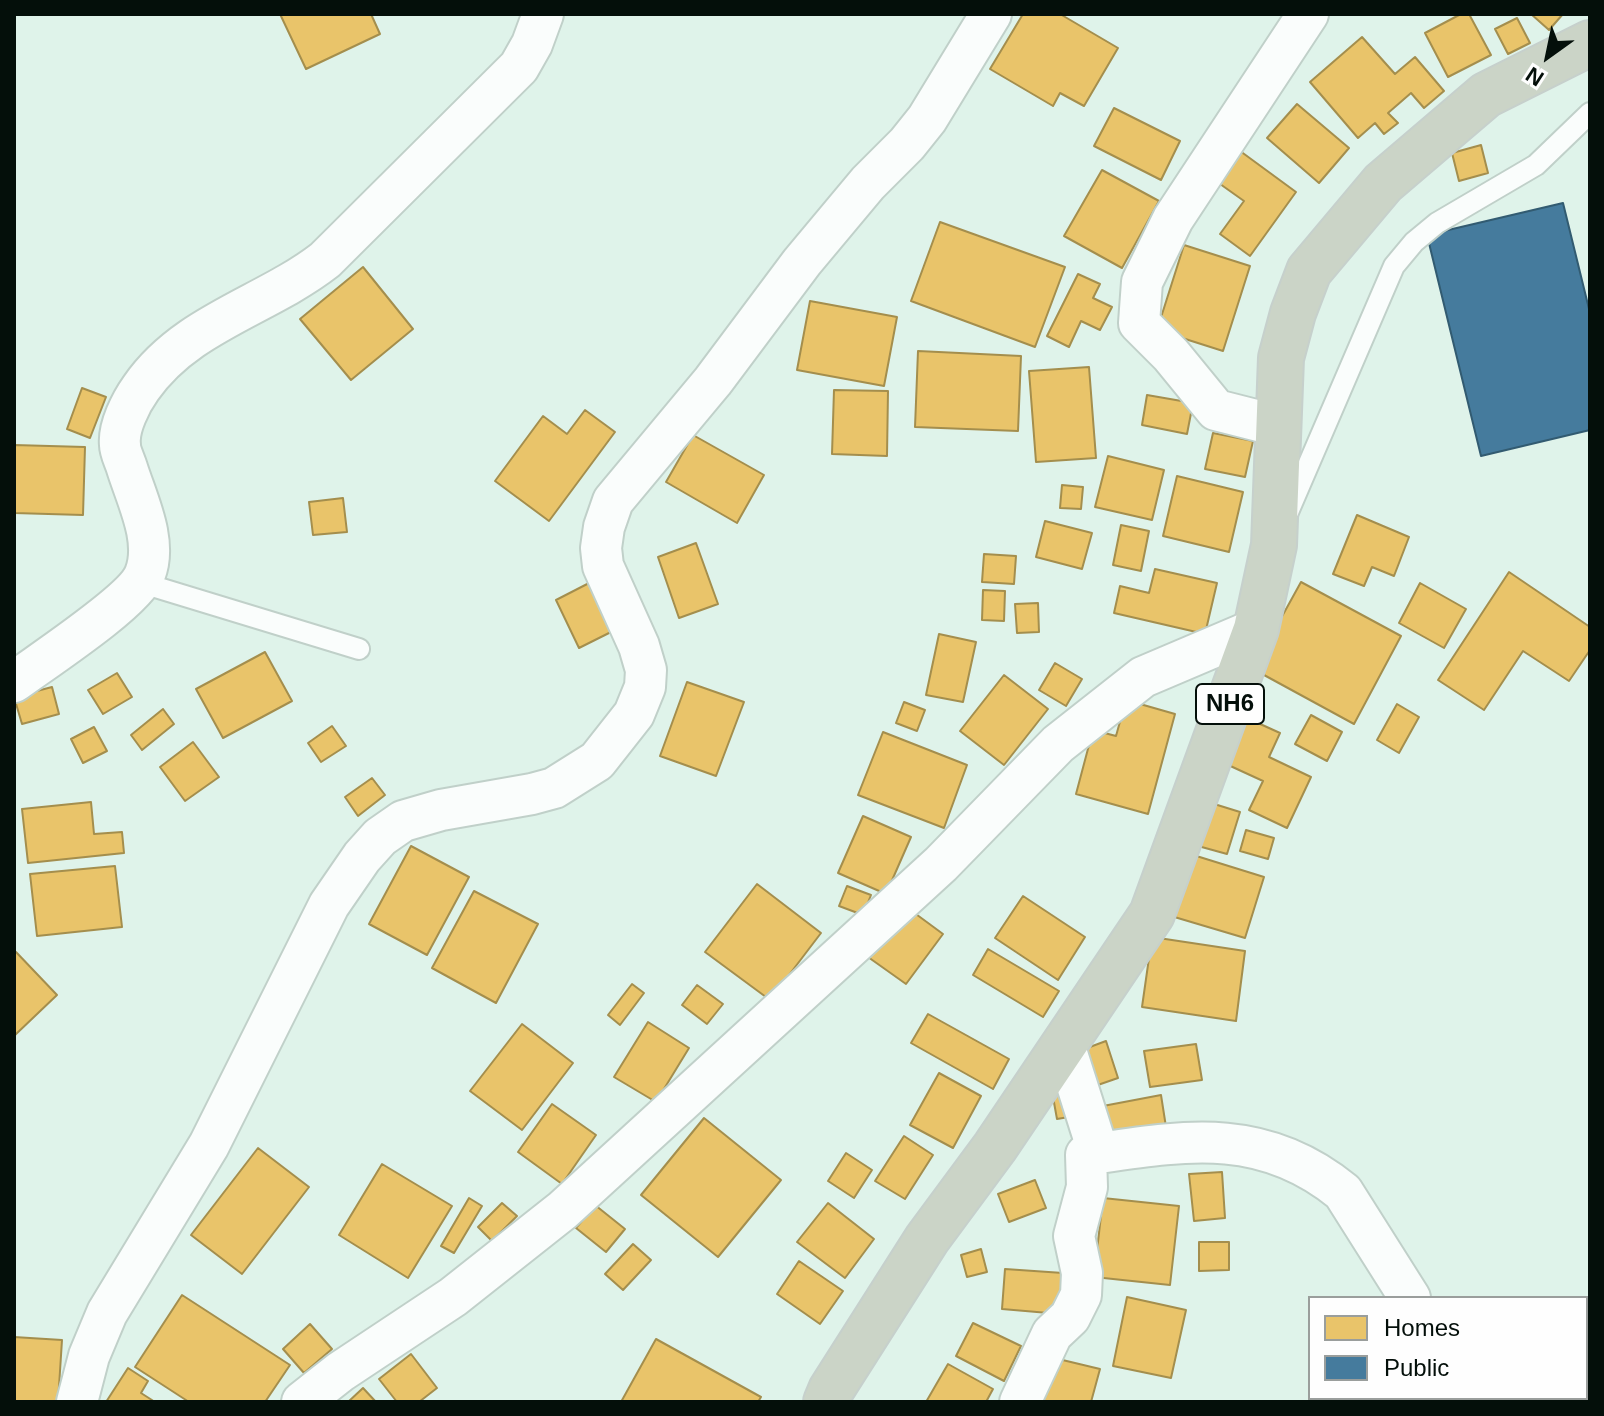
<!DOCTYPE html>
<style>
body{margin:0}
#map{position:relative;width:1604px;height:1416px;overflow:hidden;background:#dff3ea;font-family:Arial,sans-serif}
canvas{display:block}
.frame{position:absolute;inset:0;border:16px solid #040f0a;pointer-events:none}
.legend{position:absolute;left:1308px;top:1296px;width:280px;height:104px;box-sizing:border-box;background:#fefefe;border:2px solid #9a9e9c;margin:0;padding:10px 14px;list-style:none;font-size:24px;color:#040f0a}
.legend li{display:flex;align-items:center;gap:16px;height:40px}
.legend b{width:40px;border:2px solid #9a9e9c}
.north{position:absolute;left:1508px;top:16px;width:80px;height:80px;-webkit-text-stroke:6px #fefefe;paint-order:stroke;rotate:213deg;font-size:22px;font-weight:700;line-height:32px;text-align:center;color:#040f0a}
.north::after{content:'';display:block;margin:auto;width:28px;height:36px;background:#040f0a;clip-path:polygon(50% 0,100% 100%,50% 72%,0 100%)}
</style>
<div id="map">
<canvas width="1604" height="1416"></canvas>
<div class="frame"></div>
<ul class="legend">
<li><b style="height:22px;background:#e9c46a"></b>Homes</li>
<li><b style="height:22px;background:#457b9d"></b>Public</li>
</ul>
<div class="north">N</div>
</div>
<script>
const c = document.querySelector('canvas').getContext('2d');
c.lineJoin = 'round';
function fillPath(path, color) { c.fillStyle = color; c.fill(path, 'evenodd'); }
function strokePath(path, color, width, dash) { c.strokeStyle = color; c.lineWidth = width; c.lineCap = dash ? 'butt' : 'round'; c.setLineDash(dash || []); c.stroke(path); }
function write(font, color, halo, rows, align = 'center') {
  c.font = font + ' Arial,sans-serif'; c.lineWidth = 8; c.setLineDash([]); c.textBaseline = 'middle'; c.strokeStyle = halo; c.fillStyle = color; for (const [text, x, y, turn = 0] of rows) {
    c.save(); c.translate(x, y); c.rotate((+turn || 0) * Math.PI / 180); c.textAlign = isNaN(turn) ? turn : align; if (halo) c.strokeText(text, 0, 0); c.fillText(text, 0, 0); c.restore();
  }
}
const homes = new Path2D(`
 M280 14H371L380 34 306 69Z
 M1023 14H1060L1118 48 1084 106 1060 93 1053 106 990 69Z
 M1461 14H1469L1491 55 1448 77 1425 33Z
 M1531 14H1563L1549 30Z
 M1517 18 1530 43 1508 54 1495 29Z
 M1362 37 1395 74 1415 57 1444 91 1424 108 1411 93 1388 113 1398 123 1384 134 1375 123 1358 138 1310 82Z
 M1297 104 1349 148 1319 183 1267 138Z
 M1114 108 1180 141 1161 180 1094 146Z
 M1481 145 1488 173 1459 181 1452 153Z
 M1236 148 1296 192 1250 256 1220 234 1244 201 1213 179Z
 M1102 170 1159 201 1122 268 1064 236Z
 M940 222 1065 267 1035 347 911 301Z
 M1184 245 1250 266 1223 351 1157 330Z
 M363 267 413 329 351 380 300 319Z
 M1078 274 1100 284 1093 298 1112 307 1100 330 1081 321 1069 347 1047 336Z
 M810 301 897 317 884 386 797 370Z
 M918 351 1021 356 1018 431 915 427Z
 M1089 367 1096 458 1036 462 1029 371Z
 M82 388 106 397 90 438 67 429Z
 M834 390 888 391 887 456 832 454Z
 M1147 395 1193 403 1187 434 1142 425Z
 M585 410 615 432 549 521 495 481 543 416 567 434Z
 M1213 433 1253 441 1245 477 1205 469Z
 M693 435 764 475 737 523 666 482Z
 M14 445 85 447 83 515 14 513Z
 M1108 456 1164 470 1152 520 1095 507Z
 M1177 476 1243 492 1229 552 1163 536Z
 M1062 485 1083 487 1081 509 1060 508Z
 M343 498 347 532 313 535 309 502Z
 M1357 515 1409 537 1394 576 1372 567 1364 586 1333 574Z
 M1045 521 1092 533 1082 569 1036 557Z
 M1121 525 1149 531 1141 571 1113 565Z
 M696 543 718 604 679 618 658 557Z
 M984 554 1016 556 1014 584 982 582Z
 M1155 569 1217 583 1205 634 1114 613 1120 586 1149 593Z
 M1509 572 1590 627V650L1569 681 1523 651 1484 710 1438 680Z
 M593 581 617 629 579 648 556 600Z
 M1301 582 1401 636 1354 724 1253 669Z
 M1420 583 1466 609 1444 648 1399 623Z
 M983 590 1005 591 1004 621 982 620Z
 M1038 603 1039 632 1017 633 1015 604Z
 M939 634 976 642 963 702 926 695Z
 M265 652 292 701 223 738 196 689Z
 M1055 663 1082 679 1066 706 1039 690Z
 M117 673 132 697 103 714 88 690Z
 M1004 675 1048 709 1004 765 960 731Z
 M687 682 744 702 716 776 660 756Z
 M52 687 59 714 22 724 14 697Z
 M1126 700 1175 714 1148 814 1076 794 1093 730 1116 736Z
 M904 702 925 710 917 731 896 723Z
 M1397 704 1419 717 1399 753 1377 740Z
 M163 709 174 724 142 750 131 735Z
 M1311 715 1342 732 1327 761 1295 744Z
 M1247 718 1280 733 1269 757 1311 777 1287 828 1249 810 1263 781 1226 764Z
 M332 726 346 746 321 762 308 743Z
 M94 727 107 751 83 763 71 739Z
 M883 732 967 765 944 828 858 795Z
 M193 742 219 777 185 801 160 767Z
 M372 778 385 795 358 816 345 797Z
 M91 802 94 834 122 832 124 853 28 863 22 809Z
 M1211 803 1240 812 1227 854 1198 846Z
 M863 816 911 837 886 894 838 873Z
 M1246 830 1274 838 1268 859 1240 851Z
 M411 846 469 877 427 955 369 924Z
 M1190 854 1264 877 1245 938 1171 916Z
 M115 866 122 927 37 936 30 874Z
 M757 884 821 933 770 1000 705 952Z
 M847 886 871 895 863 915 839 906Z
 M474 891 538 924 496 1003 432 968Z
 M1023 896 1085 937 1058 980 995 938Z
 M905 906 943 934 906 984 868 957Z
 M1152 937 1245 951 1236 1021 1142 1007Z
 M988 949 1059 991 1043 1017 973 975Z
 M16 952 57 995 14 1036V954Z
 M632 984 644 993 620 1025 608 1015Z
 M697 985 723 1004 707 1024 682 1005Z
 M928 1014 1009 1059 993 1089 911 1043Z
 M648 1022 689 1048 656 1102 614 1077Z
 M522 1024 573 1063 522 1130 470 1091Z
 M1106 1041 1118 1078 1092 1087 1079 1051Z
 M1196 1044 1202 1080 1150 1087 1144 1051Z
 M939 1073 981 1096 953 1148 910 1125Z
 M1063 1084 1069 1117 1057 1119 1051 1086Z
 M1161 1095 1166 1127 1108 1137 1103 1106Z
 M552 1104 596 1135 562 1184 518 1152Z
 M704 1118 781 1180 718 1257 641 1195Z
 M904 1136 933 1155 905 1199 875 1181Z
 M258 1148 309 1187 242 1274 191 1235Z
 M846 1153 872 1170 854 1198 828 1181Z
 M382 1164 452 1206 408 1278 339 1235Z
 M1222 1172 1225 1218 1194 1221 1189 1174Z
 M1035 1180 1046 1208 1009 1222 998 1194Z
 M469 1198 482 1206 454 1253 441 1246Z
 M1103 1198 1179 1206 1170 1285 1094 1277Z
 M502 1203 517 1216 492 1241 478 1227Z
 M828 1203 874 1239 845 1278 797 1242Z
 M595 1205 625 1229 606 1252 576 1228Z
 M1199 1242H1229V1270L1199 1271Z
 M633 1244 651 1260 623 1290 605 1274Z
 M981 1249 987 1272 967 1277 961 1255Z
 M799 1261 843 1291 820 1324 777 1294Z
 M1005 1269 1063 1273 1060 1314 1002 1309Z
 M182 1295 290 1365 265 1402H189L135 1367Z
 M1127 1297 1186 1310 1171 1378 1113 1366Z
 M973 1323 1021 1346 1004 1381 956 1356Z
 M310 1324 332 1349 304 1373 283 1349Z
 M14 1337 62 1340 58 1402H14Z
 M656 1339 761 1397 758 1402H621Z
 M411 1354 437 1388 419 1402H397L379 1379Z
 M1050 1357 1100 1369 1091 1402H1039Z
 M948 1364 993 1389 986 1402H926Z
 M128 1368 148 1381 141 1393 155 1402H106Z
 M363 1388 376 1402H348Z
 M1364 1398H1421L1436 1402H1363Z`);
fillPath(homes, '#e9c46a');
strokePath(homes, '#a48e4d', 2);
const public = new Path2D(`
 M1563 203 1590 313V430L1481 456 1427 235Z`);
fillPath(public, '#457b9d');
strokePath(public, '#325b71', 2);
const lane = new Path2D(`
 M1288 512 1394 266 1414 242 1437 223 1536 165 1590 113
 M139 582 359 649`);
const street = new Path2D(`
 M1279 426 1216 410 1171 355 1139 323 1142 282 1173 219 1308 14
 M14 682C41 662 135 601 145 574 158 541 137 500 127 468 125 461 120 452 120 445 118 427 131 402 141 388 186 323 266 306 325 260L519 67 532 44 543 14
 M1086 1155C1182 1141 1261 1125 1343 1192L1410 1298
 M1463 1398 1465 1402
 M77 1402 89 1356 107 1313 209 1145 329 905 362 857 380 837 403 821 441 810 532 794 554 788 597 761 634 714 645 687 646 670 639 646 603 566 601 548 604 527 613 501 713 381 802 262 868 183 907 144 927 119 991 14
 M302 1402 340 1372 453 1297 563 1210 941 864 1058 744 1143 677 1256 629
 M1020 1402 1052 1334 1070 1317 1081 1295 1082 1273 1074 1236 1087 1187 1086 1155 1096 1145 1064 1044`);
const highway = new Path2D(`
 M826 1402 831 1390 927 1239 995 1147 1152 914 1256 629 1274 545 1281 358 1293 313 1309 271 1383 183 1486 95 1590 43`);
strokePath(lane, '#c0d0c9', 24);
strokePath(street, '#c0d0c9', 44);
strokePath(highway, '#c6d0cc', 48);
strokePath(lane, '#fafdfc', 20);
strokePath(street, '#fafdfc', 40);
strokePath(highway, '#cbd4c7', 44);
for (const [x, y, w] of [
 [1230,704,68]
]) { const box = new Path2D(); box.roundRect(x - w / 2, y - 20, w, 40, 6); c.fillStyle = '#fefefe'; c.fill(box); strokePath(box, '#040f0a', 2); }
write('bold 24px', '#040f0a', null, [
 ["NH6",1230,704]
]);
</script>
